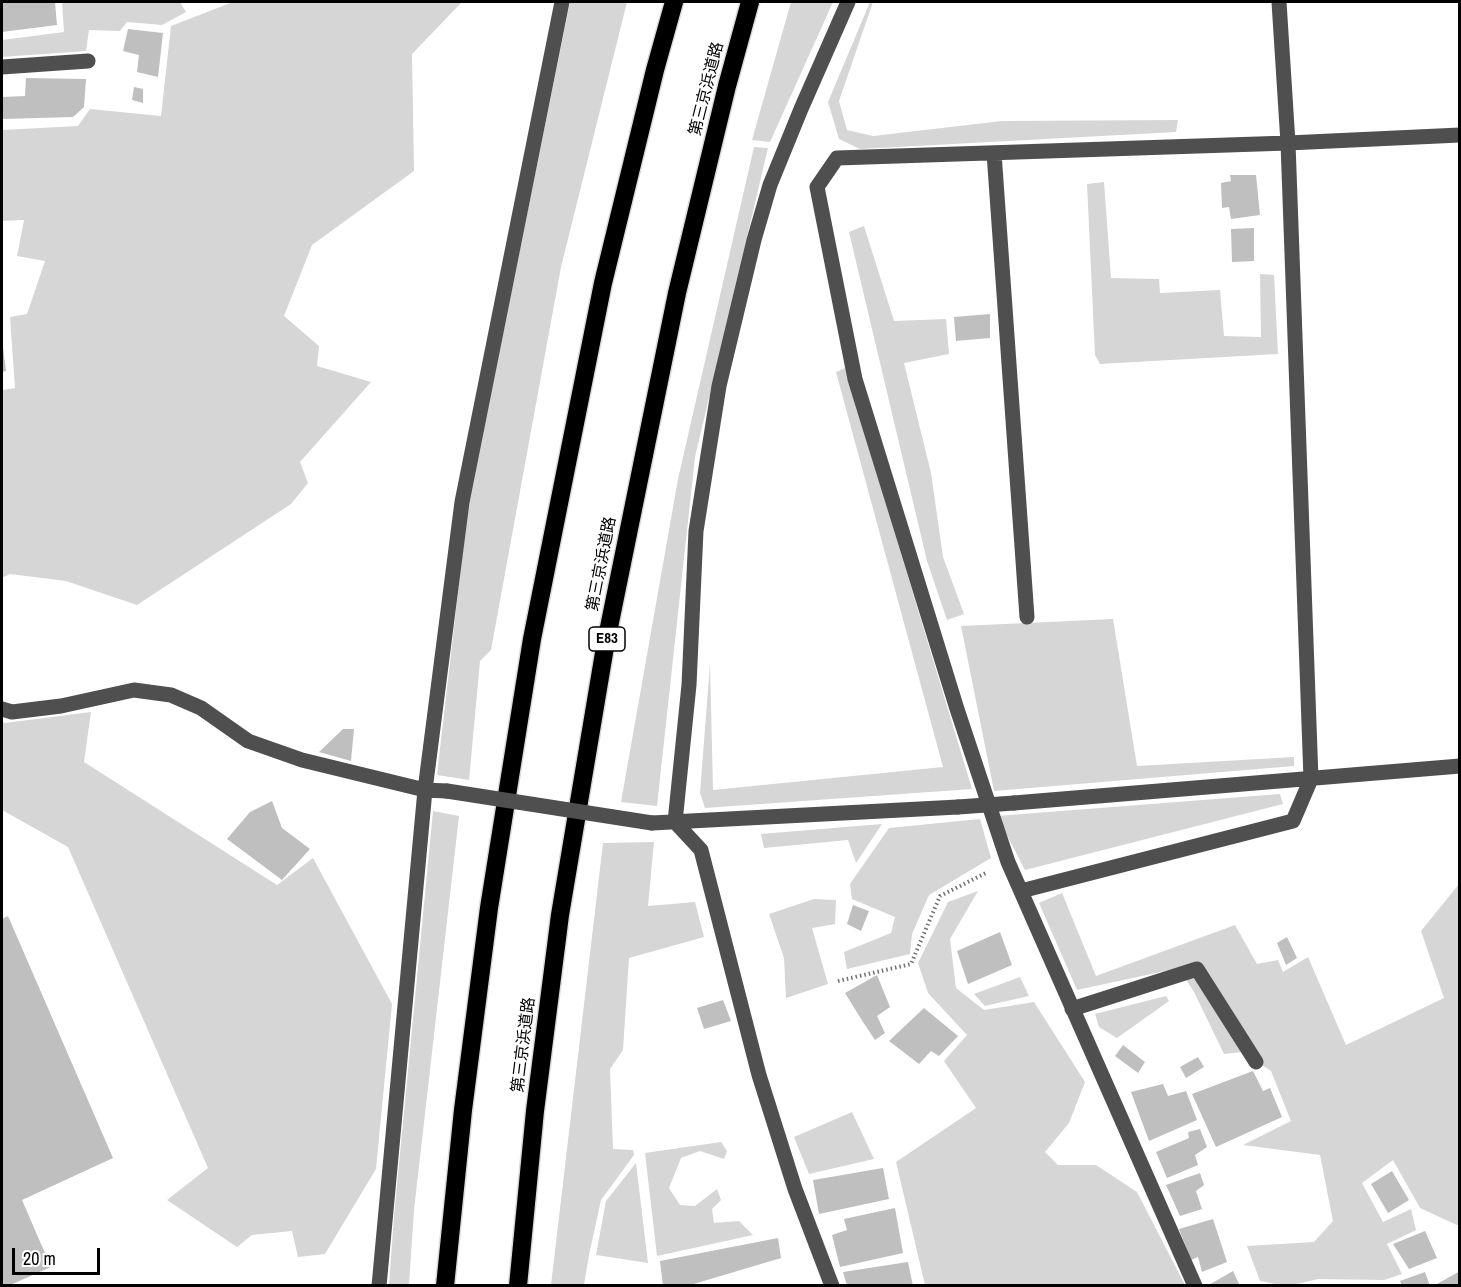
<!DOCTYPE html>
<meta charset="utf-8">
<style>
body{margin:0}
#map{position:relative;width:1461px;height:1287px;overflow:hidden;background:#fff;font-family:"Archivo Narrow",sans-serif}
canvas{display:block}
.frame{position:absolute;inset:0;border:3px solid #000;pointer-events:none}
.scale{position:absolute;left:12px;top:1248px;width:88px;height:27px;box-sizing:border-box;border:3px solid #000;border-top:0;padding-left:8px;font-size:18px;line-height:21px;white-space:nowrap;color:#000;-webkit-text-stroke:4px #fff;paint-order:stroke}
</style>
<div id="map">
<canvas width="1461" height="1287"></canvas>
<div class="frame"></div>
<div class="scale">20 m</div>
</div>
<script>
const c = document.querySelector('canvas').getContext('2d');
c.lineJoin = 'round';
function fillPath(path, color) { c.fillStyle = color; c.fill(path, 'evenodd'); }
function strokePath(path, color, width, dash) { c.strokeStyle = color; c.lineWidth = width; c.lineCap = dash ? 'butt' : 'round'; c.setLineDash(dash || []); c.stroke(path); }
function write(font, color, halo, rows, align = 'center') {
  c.font = font + ' "Archivo Narrow","Noto Sans JP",sans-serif'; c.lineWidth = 5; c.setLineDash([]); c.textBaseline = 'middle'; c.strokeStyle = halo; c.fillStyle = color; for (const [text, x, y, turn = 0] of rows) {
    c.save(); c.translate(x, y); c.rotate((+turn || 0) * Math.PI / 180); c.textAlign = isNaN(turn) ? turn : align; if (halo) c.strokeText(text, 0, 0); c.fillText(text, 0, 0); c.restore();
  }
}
fillPath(new Path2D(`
 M62 2H180L186 12 162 25 127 22 120 31 89 30 86 51 2 57V40L64 32Z
 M233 2H462L412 54 414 171 312 245 284 316 319 346 317 366 371 382 300 462 308 483 291 504 137 605 66 581 10 574 2 578V390L15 388 10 317 27 314 45 261 17 256 24 220 2 221V130L78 126 90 109 161 116 171 26Z
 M570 2H627L561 267 491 650 480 661 469 780 437 775 468 506Z
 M791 2H833L770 142 752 140Z
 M870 2H873L839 101 847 130 873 136 1002 121 1178 120 1176 132 860 149 839 139 828 102Z
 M754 147 768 148 695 457 657 806 621 802 678 479Z
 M1104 182 1111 278 1159 279 1160 293 1220 290 1224 336 1261 337 1260 274 1274 275 1278 354 1100 364 1095 355 1087 184Z
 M864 226 894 321 946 319 949 354 904 363 931 473 943 557 964 614 947 620 927 561 849 232Z
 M845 368 972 789 705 808 700 793 710 664 713 790 943 767 836 372Z
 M1113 619 1137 766 1294 757V766L994 791 961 626Z
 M91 712 84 762 277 885 313 858 392 1004 376 1169 325 1254 298 1257 292 1231 252 1235 237 1247 167 1200 208 1168 68 847 2 810V722L5 723Z
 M1280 794 1283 804 1025 870 997 816Z
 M433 811 459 816 414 1210 409 1285H389L394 1216Z
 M980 819 991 858 929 895 912 934 910 954 847 969 844 952 891 933 895 917 852 899 850 884 889 828Z
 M882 824 856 863 848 840 764 848 761 834Z
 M654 842 648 906 695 902 704 937 629 958 623 1050 610 1069 613 1149 633 1150 634 1155 601 1200 589 1255 584 1285H551L603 843Z
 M1459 884V1226L1420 1208 1393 1160 1362 1183 1383 1222 1411 1209 1416 1230 1387 1244 1402 1274 1384 1280 1318 1279 1289 1286 1280 1285 1260 1281 1247 1246 1314 1242 1333 1221 1320 1155 1243 1145 1291 1121 1271 1071 1242 1052 1224 1054 1194 992 1179 968 1077 990 1039 903 1062 893 1096 976 1235 925 1257 964 1278 960 1283 972 1308 957 1346 1045 1444 998 1421 931Z
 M978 891 950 939 956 988 984 1010 1034 1002 1085 1082 1069 1123 1045 1152 1058 1165H1096L1137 1192 1185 1285H925L896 1162 976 1108 944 1061 967 1035 928 993 918 963 948 902Z
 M814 899 836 900 835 924 812 928 828 984 786 998 784 958 769 914Z
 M1020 977 1029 996 985 1006 974 994Z
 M1166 996 1169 1001 1117 1038 1099 1027 1095 1014Z
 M852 1112 874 1159 809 1174 794 1137Z
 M721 1142 727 1151 724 1159 700 1151 681 1158 669 1188 680 1205 695 1206 717 1189 721 1200 712 1209 714 1223 739 1221 753 1235 657 1256 645 1153Z
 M636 1163 648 1263 596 1255 606 1201Z`), '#d6d6d6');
fillPath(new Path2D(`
 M2 2H55L57 25 2 32Z
 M128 29 163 33 158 77 137 72 139 55 123 51Z
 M26 78 86 79 84 107 73 117 2 119V97L25 96Z
 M134 87 143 89V103L132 100Z
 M1230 175H1256L1260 215 1231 219 1229 207 1222 208 1221 183 1231 181Z
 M1254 228V261L1232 262 1231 229Z
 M990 314V338L956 341 954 317Z
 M2 347H3L6 371 2 372Z
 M343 729H354L351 761 319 752Z
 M272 801 282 828 310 849 282 880 227 839 250 812Z
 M853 905 869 911 861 931 847 924Z
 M8 916 113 1158 22 1200 51 1267 8 1286H2V919Z
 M1000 932 1012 965 968 984 957 951Z
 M1287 937 1297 958 1286 965 1277 943Z
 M877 975 890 1007 877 1016 885 1033 875 1040 863 1022 845 993Z
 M723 1000 731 1021 704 1029 697 1008Z
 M924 1008 958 1036 939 1056 931 1051 919 1064 889 1041Z
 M1123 1045 1145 1062 1138 1073 1115 1056Z
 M1198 1057 1204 1067 1186 1078 1180 1067Z
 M1253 1071 1263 1091 1270 1088 1282 1117 1216 1147 1192 1094Z
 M1163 1084 1168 1096 1186 1091 1197 1120 1149 1141 1131 1092Z
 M1200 1129 1207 1147 1195 1155 1198 1165 1167 1178 1156 1152 1189 1138 1188 1132Z
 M883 1168 889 1199 819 1214 813 1180Z
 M1392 1171 1409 1200 1388 1213 1371 1184Z
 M1200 1173 1204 1185 1196 1191 1202 1209 1180 1216 1166 1185Z
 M895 1208 903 1253 840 1267 832 1235 847 1230 844 1219Z
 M1213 1219 1227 1262 1202 1272 1198 1257 1191 1260 1179 1229Z
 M1425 1231 1437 1258 1409 1269 1393 1244Z
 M778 1238 781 1258 687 1286H663L660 1261Z
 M908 1262 913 1286H847L843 1272Z
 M1233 1271 1240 1286H1207Z
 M1460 1271V1286H1438L1437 1284Z
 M1425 1272 1430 1286H1402L1400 1281Z`), '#bfbfbf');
const highway = new Path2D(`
 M445 1286 463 1110 489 908 532 639 603 283 655 70 674 2
 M518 1286 535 1111 560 915 605 647 677 293 727 86 750 2`);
strokePath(highway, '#dbdbdb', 21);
strokePath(new Path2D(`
 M838 981 911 964 940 896 988 872`), '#717171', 4, [1.5, 3]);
strokePath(new Path2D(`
 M2 67 88 61
 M994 153 1027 617
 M2 709 12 712 61 706 134 690 171 695 201 708 248 741 302 760 425 790 447 791
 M1014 803 1460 766
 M652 823 958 807
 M1021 891 1293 821 1311 779 1288 143 1279 2
 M1072 1009 1197 969 1256 1062
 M379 1286 425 790 462 502 562 2
 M832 1286 795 1189 759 1075 701 850 675 822 689 685 696 531 719 386 754 240 770 185 801 109 848 2
 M1195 1286 1008 862 957 709 855 379 817 187 837 158 1288 143 1460 135`), '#4f4f4f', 15);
strokePath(highway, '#000', 18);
strokePath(new Path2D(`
 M447 791 652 823
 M958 807 1014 803`), '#4f4f4f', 15);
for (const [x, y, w] of [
 [607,639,36]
]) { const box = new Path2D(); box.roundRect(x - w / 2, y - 12, w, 24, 4.5); c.fillStyle = '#fff'; c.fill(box); strokePath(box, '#000', 1.5); }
write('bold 15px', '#000', null, [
 ["E83",607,639]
]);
write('16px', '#000', '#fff', [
 ["第三京浜道路",707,89,-76],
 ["第三京浜道路",602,564,-79],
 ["第三京浜道路",524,1045,-83]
]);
</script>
